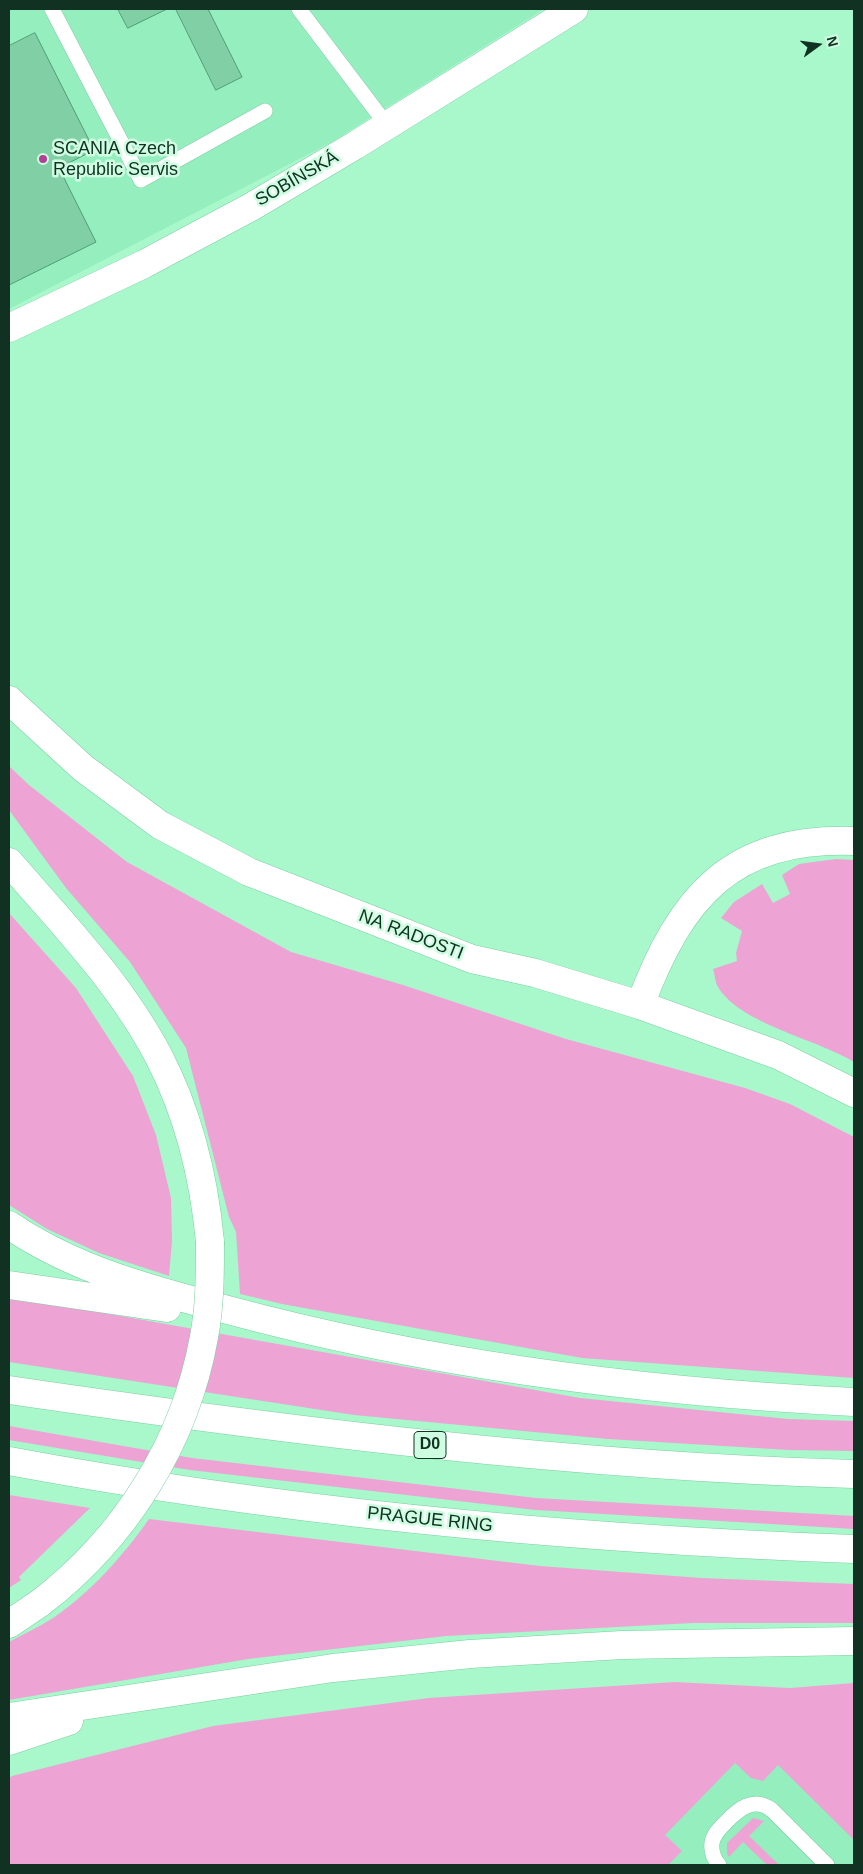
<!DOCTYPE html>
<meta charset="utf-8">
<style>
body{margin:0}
#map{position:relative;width:863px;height:1874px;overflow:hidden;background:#a8f8cb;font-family:Arial,sans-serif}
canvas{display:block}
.frame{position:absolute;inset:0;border:10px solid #113222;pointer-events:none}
.north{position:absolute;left:793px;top:20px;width:50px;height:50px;-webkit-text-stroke:4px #cffde2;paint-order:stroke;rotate:76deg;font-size:14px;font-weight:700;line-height:20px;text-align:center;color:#113222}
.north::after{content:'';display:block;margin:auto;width:18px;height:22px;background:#113222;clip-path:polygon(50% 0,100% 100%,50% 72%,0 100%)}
</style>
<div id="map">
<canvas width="863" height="1874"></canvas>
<div class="frame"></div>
<div class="north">N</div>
</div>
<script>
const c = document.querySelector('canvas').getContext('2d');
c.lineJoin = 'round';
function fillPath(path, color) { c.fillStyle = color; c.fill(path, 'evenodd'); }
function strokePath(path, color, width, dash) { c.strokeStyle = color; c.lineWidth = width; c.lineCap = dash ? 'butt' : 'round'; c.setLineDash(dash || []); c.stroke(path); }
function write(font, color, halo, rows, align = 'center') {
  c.font = font + ' Arial,sans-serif'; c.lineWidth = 5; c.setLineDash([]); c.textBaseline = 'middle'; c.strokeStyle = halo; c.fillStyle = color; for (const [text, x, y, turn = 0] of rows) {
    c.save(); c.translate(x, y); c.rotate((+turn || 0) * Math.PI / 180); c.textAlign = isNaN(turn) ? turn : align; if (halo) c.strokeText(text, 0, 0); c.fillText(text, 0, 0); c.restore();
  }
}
fillPath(new Path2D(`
 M9 9H544L330 143 9 309Z
 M430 1742 854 1751V1865H246Z`), '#95eebe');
fillPath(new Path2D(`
 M9 766 29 785 127 862 291 952 403 985 566 1039 745 1088 790 1104 854 1137V1378L582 1358 282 1304 240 1294 236 1232 229 1217 186 1048 130 962 66 888 9 810Z
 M836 859 854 860V1062C817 1039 740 1024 718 987 715 982 715 975 713 969L737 961 736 953 742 931 721 918 734 902 762 884 773 903 790 894 782 875 799 864Z
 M9 913 76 988 133 1076 156 1135 171 1198 172 1241 169 1276 99 1253 47 1229 9 1205Z
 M9 1296 580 1398 788 1419 854 1421V1451L789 1450 608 1439 354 1415 9 1362Z
 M9 1426 192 1458 536 1498 854 1516V1529L536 1510 190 1470 9 1440Z
 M9 1495 90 1508 19 1577 21 1580 9 1588Z
 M149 1519 540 1566 701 1578 854 1584V1623H693L446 1636 248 1659 9 1700V1642C23 1634 39 1627 53 1618 91 1592 123 1556 149 1519Z
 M675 1682 790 1688 854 1683V1840L778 1765 763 1781 751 1778 735 1763 665 1835 682 1851 668 1865H9V1778L12 1776 213 1726 429 1698Z
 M753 1818 764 1821 749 1836 779 1865H767L743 1842 729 1857 727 1854V1843Z`), '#eea3d5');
const building = new Path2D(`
 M118 9H167L128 28Z
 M176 9H208L242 77 216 90Z
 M35 33 94 150 59 168 96 242 9 285V46Z`);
fillPath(building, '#81d0a5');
strokePath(building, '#4f9e76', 1);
const lane = new Path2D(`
 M52 9 141 180 265 111
 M299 9 386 124
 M719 1865C714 1859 711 1851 712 1843 713 1835 719 1829 725 1823 738 1809 754 1796 772 1810L827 1865`);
const street = new Path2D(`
 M9 328 144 264 251 207 354 146 574 9`);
const secondary = new Path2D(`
 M9 700 83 768 160 825 249 872 472 959 535 973 640 1005 778 1055 854 1093`);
const highway = new Path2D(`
 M9 862C62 923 121 984 159 1057 189 1115 204 1178 210 1242
 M640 1005C681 896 731 837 854 841
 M9 1225C75 1270 152 1290 228 1310 432 1365 644 1392 854 1402
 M9 1285 167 1308
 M9 1390C289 1431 571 1466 854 1474
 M9 1461C288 1513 571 1539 854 1549
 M9 1624 40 1603
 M9 1717 333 1668 470 1654 622 1645 854 1641
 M9 1741 69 1721`);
strokePath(lane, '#7ecda3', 16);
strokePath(street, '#7ecda3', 29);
strokePath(secondary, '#7ecda3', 29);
strokePath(highway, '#7ecda3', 29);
strokePath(lane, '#fff', 15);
strokePath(street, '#fff', 28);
strokePath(secondary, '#fff', 28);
strokePath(highway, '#fff', 28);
const highwayBridge = new Path2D(`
 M40 1603C125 1538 185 1443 204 1337 210 1306 210 1274 210 1242`);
strokePath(highwayBridge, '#7ecda3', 29, []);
strokePath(highwayBridge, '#fff', 28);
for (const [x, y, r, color] of [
 [43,159,5,"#b43e96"]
]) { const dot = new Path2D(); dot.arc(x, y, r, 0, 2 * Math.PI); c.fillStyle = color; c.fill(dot); strokePath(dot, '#cffde2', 2); }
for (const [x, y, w] of [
 [430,1445,32]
]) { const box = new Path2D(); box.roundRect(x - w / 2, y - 13.5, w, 27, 4); c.fillStyle = '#cffde2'; c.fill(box); strokePath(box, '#113222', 1); }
write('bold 16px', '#113222', null, [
 ["D0",430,1445]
]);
write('18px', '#113222', '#cffde2', [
 ["SCANIA Czech",53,149],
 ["Republic Servis",53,170]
], 'left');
write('18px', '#113222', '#cffde2', [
 ["SOBÍNSKÁ",297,179,-30],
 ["NA RADOSTI",411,935,21],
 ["PRAGUE RING",430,1520,6]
]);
</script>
